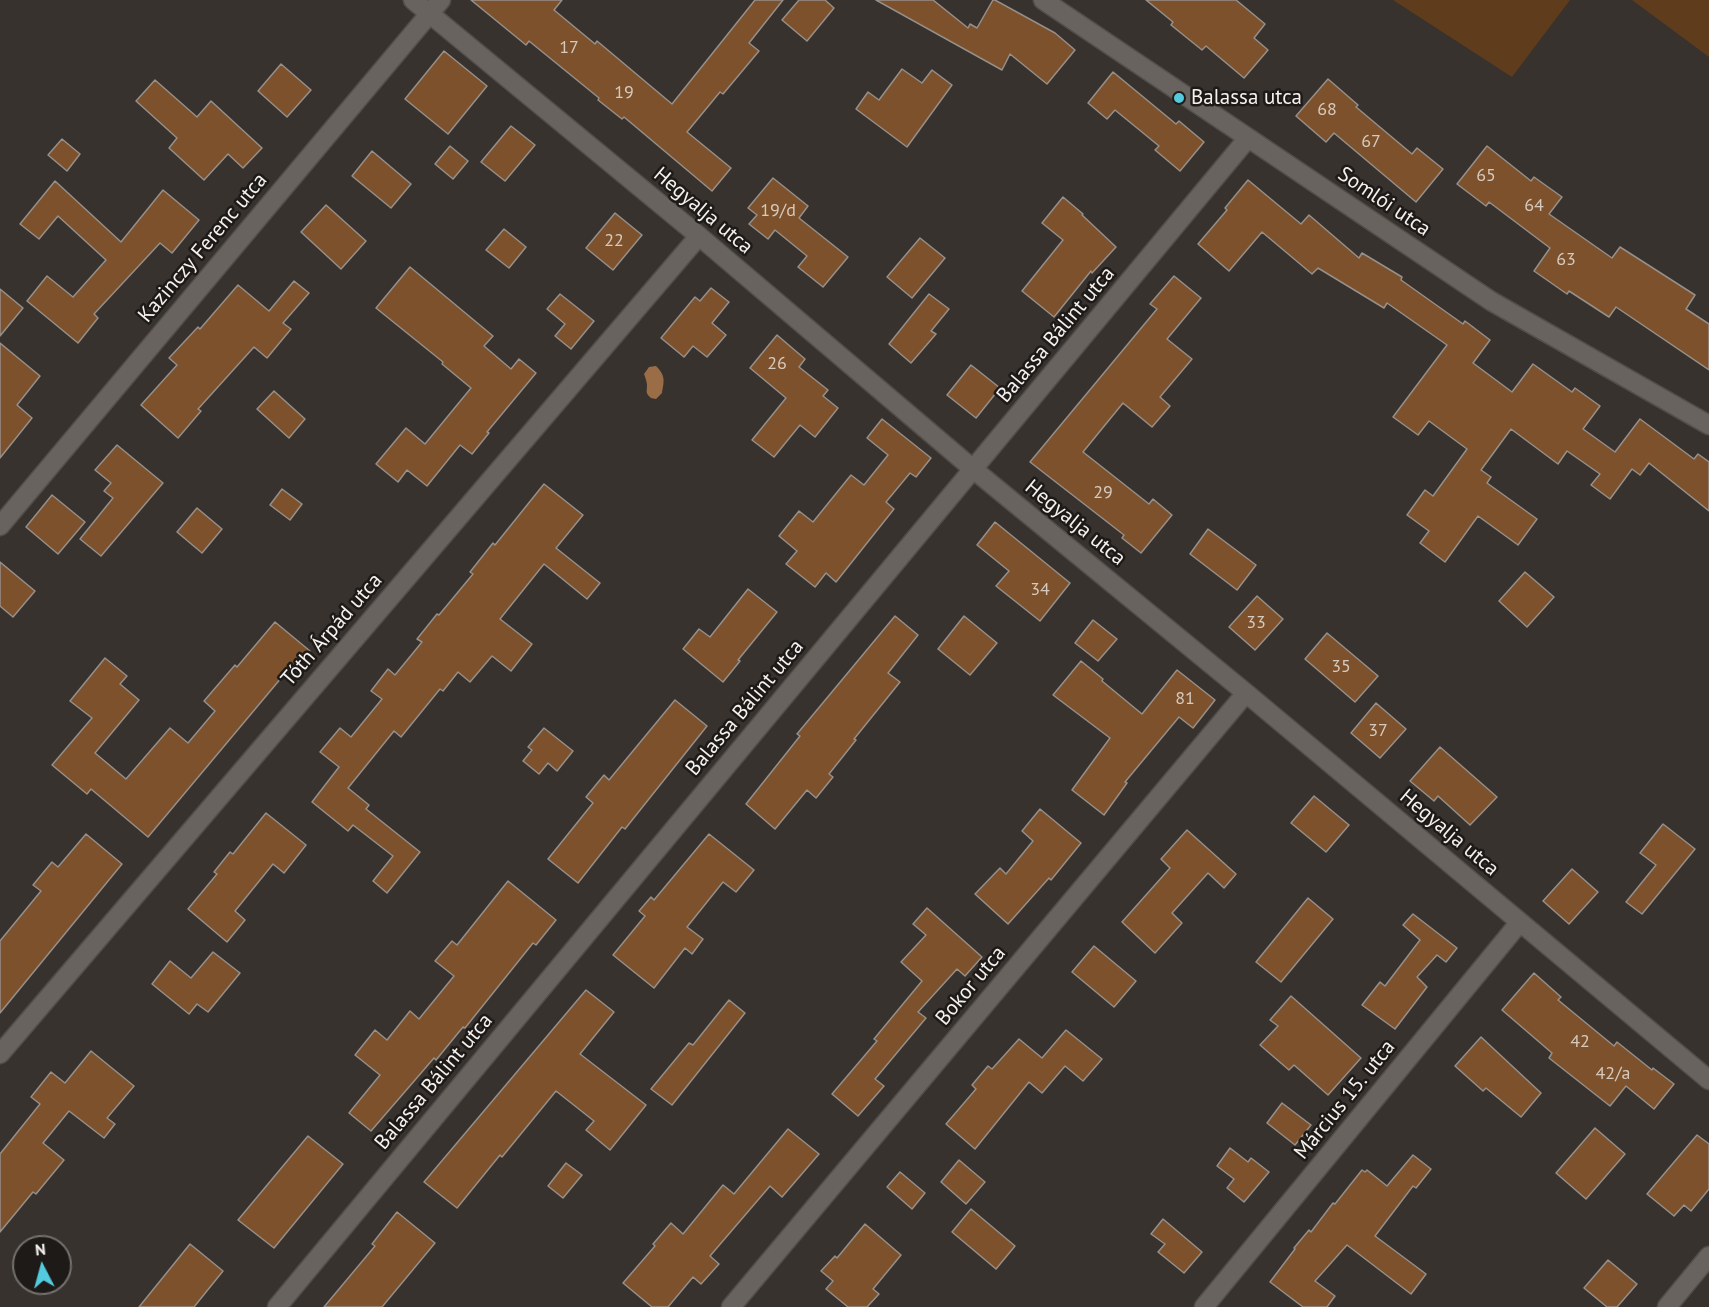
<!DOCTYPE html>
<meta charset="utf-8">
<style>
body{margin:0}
#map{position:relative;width:1709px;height:1307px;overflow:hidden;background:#37322e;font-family:"PT Sans",sans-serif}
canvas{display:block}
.north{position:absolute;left:12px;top:1235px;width:60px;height:60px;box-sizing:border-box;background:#1d1a18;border:2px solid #73706e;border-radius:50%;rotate:354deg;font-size:16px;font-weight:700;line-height:24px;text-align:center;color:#f4f1ee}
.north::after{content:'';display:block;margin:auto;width:21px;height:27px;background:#54cade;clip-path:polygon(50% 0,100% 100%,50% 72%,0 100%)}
</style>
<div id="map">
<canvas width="1709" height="1307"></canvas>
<div class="north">N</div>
</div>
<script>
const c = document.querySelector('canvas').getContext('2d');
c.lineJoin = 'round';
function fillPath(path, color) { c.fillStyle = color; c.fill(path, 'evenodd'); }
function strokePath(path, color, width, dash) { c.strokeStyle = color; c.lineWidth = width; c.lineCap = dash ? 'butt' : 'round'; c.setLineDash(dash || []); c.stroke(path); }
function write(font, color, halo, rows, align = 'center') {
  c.font = font + ' "PT Sans",sans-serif'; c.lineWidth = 5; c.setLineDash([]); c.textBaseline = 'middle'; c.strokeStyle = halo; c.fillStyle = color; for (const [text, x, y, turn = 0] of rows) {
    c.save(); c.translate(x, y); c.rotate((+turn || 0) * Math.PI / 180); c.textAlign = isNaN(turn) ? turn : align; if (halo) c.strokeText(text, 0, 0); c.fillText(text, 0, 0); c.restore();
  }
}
fillPath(new Path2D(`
 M1393 0H1570L1512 77Z
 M1632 0H1709V57Z`), '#5f3c1c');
fillPath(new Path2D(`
 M656 366C666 376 664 381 662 393L656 399 651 398C645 393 647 392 647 385 647 382 645 377 644 374L649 367Z`), '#9a6d47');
const building = new Path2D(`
 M471 0H562L554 10 595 44 597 41 672 104 755 0H783L749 43 759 51 723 94 720 92 687 132 731 168 712 191 624 117 622 119 598 100 599 98 529 41 526 45Z
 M799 0H825L834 8 807 41 782 20Z
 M876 0H933L968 28 970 24 977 28 993 0H995L1055 33 1075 50 1047 84 1010 54 1002 70Z
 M1146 0H1236L1265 24 1254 38 1268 50 1244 78 1206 46 1202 50 1171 25 1173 22Z
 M444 51 487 86 448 134 405 99Z
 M281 64 311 90 287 117 258 91Z
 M902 69 922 83 932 70 952 85 907 147 856 109 868 92 879 100Z
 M1113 72 1176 124 1179 121 1204 142 1180 171 1155 150 1159 146 1115 110 1107 119 1088 103Z
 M1328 79 1358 105 1356 107 1412 154 1417 148 1443 169 1416 202 1334 133 1326 142 1296 116Z
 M155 80 197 117 211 101 262 148 243 168 228 154 204 180 169 148 177 138 136 101Z
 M511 126 535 145 505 181 481 162Z
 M62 139 80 154 67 171 48 155Z
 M450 146 468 161 453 179 435 164Z
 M1487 146 1531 181 1534 177 1562 197 1549 214 1612 258 1620 247 1695 295 1686 309 1709 324V370L1616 307 1609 317 1569 291 1567 294 1534 271 1550 248 1489 202 1486 206 1457 184Z
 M372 151 411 184 391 208 352 176Z
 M773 178 808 206 799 218 848 257 823 287 798 267 807 256 775 230 768 239 749 224 757 215 748 208Z
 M1248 180 1301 224 1309 215 1359 258 1362 253 1402 277 1401 280 1463 324 1465 321 1490 340 1473 363 1512 392 1533 364 1572 392 1575 388 1600 406 1583 429 1615 452 1640 419 1694 459 1698 454 1709 462V511L1649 463 1640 475 1632 469 1610 499 1591 485 1600 474 1567 451 1558 464 1511 429 1481 470 1491 477 1487 483 1537 519 1518 545 1478 516 1445 562 1420 543 1429 531 1407 515 1425 490 1433 496 1467 449 1429 421 1418 435 1393 417 1447 345 1387 303 1384 308 1318 268 1312 274 1262 232 1229 271 1198 244 1227 210 1225 208Z
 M55 181 121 242 163 190 199 220 172 253 160 243 94 314 98 318 78 343 27 301 47 276 73 297 106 260 58 216 39 239 20 224Z
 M1063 197 1083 214 1082 215 1116 247 1092 273 1091 271 1054 317 1022 291 1063 240 1042 223Z
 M326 205 366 241 341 269 301 232Z
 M615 213 642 235 613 270 586 248Z
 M504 229 526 247 509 268 486 250Z
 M920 238 945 258 912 298 887 277Z
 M410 267 493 336 484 346 511 369 519 359 536 373 487 432 489 433 472 454 460 445 427 486 407 470 398 482 376 464 406 428 425 444 471 388 442 364 443 362 376 308Z
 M1174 276 1201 298 1167 339 1192 359 1160 397 1170 406 1152 427 1123 403 1083 452 1149 504 1153 499 1172 515 1141 553 1122 538 1124 535 1030 462 1157 309 1150 304Z
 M294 281 309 293 283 323 291 329 267 358 254 347 198 409 201 411 178 438 141 405 177 365 169 358 198 327 200 329 238 285 269 311Z
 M711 288 729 302 712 323 726 335 707 357 693 346 684 357 661 338 695 297 700 301Z
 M0 289 23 308 0 336Z
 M560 294 594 321 571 349 555 336 565 324 547 309Z
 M929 294 949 309 931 331 936 334 911 363 889 344Z
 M777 335 805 359 799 367 828 390 823 396 838 408 815 437 800 425 774 457 752 440 786 398 750 368Z
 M0 343 40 376 17 405 32 418 0 458Z
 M971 365 1000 388 976 418 947 395Z
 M274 391 305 419 289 438 257 409Z
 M882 419 931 458 916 477 910 473 886 502 894 509 836 582 826 573 815 587 786 564 797 551 779 536 799 511 813 522 851 475 864 485 888 455 867 438Z
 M117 445 163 483 101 556 80 539 113 498 104 491 111 483 95 470Z
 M544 484 583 515 556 548 600 583 587 599 544 564 500 619 532 644 511 671 492 656 470 682 458 672 443 691 440 689 401 737 394 731 348 788 369 805 366 809 420 852 387 893 373 881 393 856 353 825 348 831 312 802 339 767 320 752 340 728 351 737 382 699 371 691 388 669 395 675 422 642 417 639 437 614 439 615 473 574 470 572 493 543 495 545Z
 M282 489 302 504 290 520 270 505Z
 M52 495 85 522 58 554 26 527Z
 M197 508 222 529 202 553 177 532Z
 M995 522 1070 583 1040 621 996 586 1009 571 977 545Z
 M1208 529 1256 565 1237 590 1190 554Z
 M0 562 35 591 13 617 0 606Z
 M1525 572 1554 597 1527 627 1499 601Z
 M748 589 777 612 738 660 740 661 723 682 683 649 699 629 710 637Z
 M1257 596 1283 619 1255 650 1229 627Z
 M895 616 918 635 888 673 900 682 854 739 856 740 829 774 833 777 816 798 807 790 775 829 746 804 800 736 797 734Z
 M964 616 997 643 970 675 938 649Z
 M1093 620 1117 639 1098 661 1075 643Z
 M275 622 310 651 291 674 287 671 148 837 91 789 87 794 52 765 92 718 70 701 105 658 127 676 120 684 139 700 95 753 126 779 170 728 188 743 215 711 204 701 235 665 237 667Z
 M1327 633 1378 676 1355 702 1305 659Z
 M1081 661 1103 679 1102 681 1142 714 1177 670 1215 700 1193 728 1179 717 1125 782 1127 783 1104 815 1072 790 1110 738 1053 695Z
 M675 700 707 726 625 829 622 827 578 883 548 859 593 803 586 797 604 775 609 780Z
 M1376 703 1406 729 1380 758 1351 733Z
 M544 728 573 751 557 771 548 763 539 774 523 761 532 750 528 747Z
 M1440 747 1497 797 1470 825 1438 796 1434 801 1410 781Z
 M1314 796 1349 825 1326 852 1291 823Z
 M1040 809 1081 843 1051 880 1049 878 1008 924 975 894 1000 868 1006 874 1033 841 1022 831Z
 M266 813 306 845 284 873 273 864 235 911 245 920 227 942 188 909 217 874 214 872 230 852 233 854Z
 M1663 824 1695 849 1642 914 1626 902 1656 865 1640 853Z
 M1187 830 1236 874 1224 888 1208 873 1172 913 1182 923 1155 953 1122 922 1170 868 1161 859Z
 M86 834 122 864 0 1013V941L41 891 33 885 52 862 58 867Z
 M709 834 754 870 736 892 723 882 687 927 703 939 692 954 685 948 654 988 613 955 645 916 639 911 651 897 654 900Z
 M1572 869 1598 892 1569 924 1543 901Z
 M508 881 556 920 536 945 533 943 465 1028 463 1027 436 1060 434 1058 371 1131 349 1113 380 1075 355 1055 375 1030 387 1040 410 1011 419 1019 454 976 435 961 452 941 457 945Z
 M1308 898 1333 919 1281 982 1256 962Z
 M927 908 982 957 965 976 957 969 918 1012 926 1018 875 1079 884 1086 858 1116 832 1094 877 1041 874 1039 922 981 901 962 926 935 913 924Z
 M1413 914 1457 948 1446 962 1437 955 1417 977 1427 987 1395 1029 1362 1005 1380 982 1385 986 1420 940 1403 925Z
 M1094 946 1136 981 1114 1007 1072 972Z
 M213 952 240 973 208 1012 197 1004 189 1014 152 984 170 961 191 978Z
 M1534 973 1561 997 1558 1000 1614 1046 1617 1042 1652 1070 1653 1068 1674 1084 1654 1109 1626 1086 1610 1106 1549 1058 1552 1053 1502 1010Z
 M586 990 614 1012 580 1054 646 1105 610 1150 586 1130 594 1121 556 1091 502 1157 500 1155 457 1208 424 1182Z
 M1291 996 1361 1058 1328 1095 1294 1065 1289 1070 1260 1045 1278 1026 1270 1020Z
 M729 1000 745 1013 672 1105 651 1089 689 1043 693 1045Z
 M1066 1030 1102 1059 1083 1081 1065 1066 1042 1093 1029 1082 975 1149 946 1124 976 1089 972 1085 988 1066 992 1069 1019 1039 1042 1058Z
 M1481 1037 1541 1093 1521 1117 1486 1088 1483 1091 1455 1066Z
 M91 1051 134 1086 107 1118 115 1124 104 1138 69 1111 43 1143 64 1160 36 1194 33 1192 0 1232V1154L40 1104 31 1097 51 1072 65 1083Z
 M1282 1103 1311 1125 1295 1145 1267 1123Z
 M1595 1128 1625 1154 1586 1199 1556 1173Z
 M788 1129 819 1154 782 1197 770 1186 710 1256 719 1264 701 1284 693 1277 668 1307H652L623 1283 655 1246 653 1244 671 1223 683 1234 723 1185 734 1194Z
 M1697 1135 1709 1144V1189L1691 1211 1684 1205 1674 1216 1647 1194Z
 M308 1136 343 1164 274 1248 238 1220Z
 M1230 1148 1248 1162 1251 1158 1269 1172 1244 1202 1227 1188 1234 1179 1217 1166Z
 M1413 1155 1431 1169 1416 1188 1413 1186 1375 1236 1426 1274 1411 1294 1347 1245 1315 1281 1335 1296 1327 1307H1303L1270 1282 1295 1249 1294 1248 1309 1230 1311 1232 1333 1203 1335 1204 1362 1170 1365 1172 1367 1170 1387 1186Z
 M959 1160 985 1182 966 1204 941 1182Z
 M566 1163 582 1175 563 1198 548 1186Z
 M900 1172 925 1193 912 1209 887 1187Z
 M971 1209 1015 1246 996 1269 952 1232Z
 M397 1212 435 1243 382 1307H324L375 1246 372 1244Z
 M1163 1219 1202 1252 1184 1273 1158 1252 1165 1244 1151 1234Z
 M865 1224 901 1255 873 1289 879 1294 867 1307H848L826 1289 833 1281 821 1271 835 1256 837 1258Z
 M190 1244 223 1271 194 1307H139Z
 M1608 1260 1637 1284 1617 1307H1607L1584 1288Z`);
fillPath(building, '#7c512b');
strokePath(building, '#968f8a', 1.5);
const minor = new Path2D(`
 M413 0 699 236 973 469 1246 693 1709 1080
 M1043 0 1491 301 1709 425
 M0 526 441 0
 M0 1054 699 236
 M277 1307 1248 138
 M731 1307 1246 693
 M1204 1307 1520 922
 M1667 1307 1709 1256`);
strokePath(minor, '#524e4a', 21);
strokePath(minor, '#69635f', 18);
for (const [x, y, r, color] of [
 [1179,98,6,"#54cade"]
]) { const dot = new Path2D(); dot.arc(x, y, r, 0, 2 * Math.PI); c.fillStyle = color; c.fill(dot); strokePath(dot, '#1d1a18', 2); }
write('18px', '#d6c9bd', null, [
 ["17",569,48],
 ["19",624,93],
 ["68",1327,110],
 ["67",1371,142],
 ["65",1486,176],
 ["64",1534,206],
 ["19/d",778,211],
 ["22",614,241],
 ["63",1566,260],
 ["26",777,364],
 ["29",1103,493],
 ["34",1040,590],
 ["33",1256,623],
 ["35",1341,667],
 ["81",1185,699],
 ["37",1378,731],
 ["42",1580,1042],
 ["42/a",1613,1074]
]);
write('21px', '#f4f1ee', '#1d1a18', [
 ["Balassa utca",1191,98]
], 'left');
write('21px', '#f4f1ee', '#1d1a18', [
 ["Somlói utca",1384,202,34],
 ["Hegyalja utca",703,211,40],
 ["Kazinczy Ferenc utca",203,248,-50],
 ["Balassa Bálint utca",1056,335,-50],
 ["Hegyalja utca",1075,523,39],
 ["Tóth Árpád utca",332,630,-49],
 ["Balassa Bálint utca",745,708,-50],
 ["Hegyalja utca",1449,833,40],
 ["Bokor utca",971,986,-50],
 ["Balassa Bálint utca",434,1082,-50],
 ["Március 15. utca",1345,1100,-51]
]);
</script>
